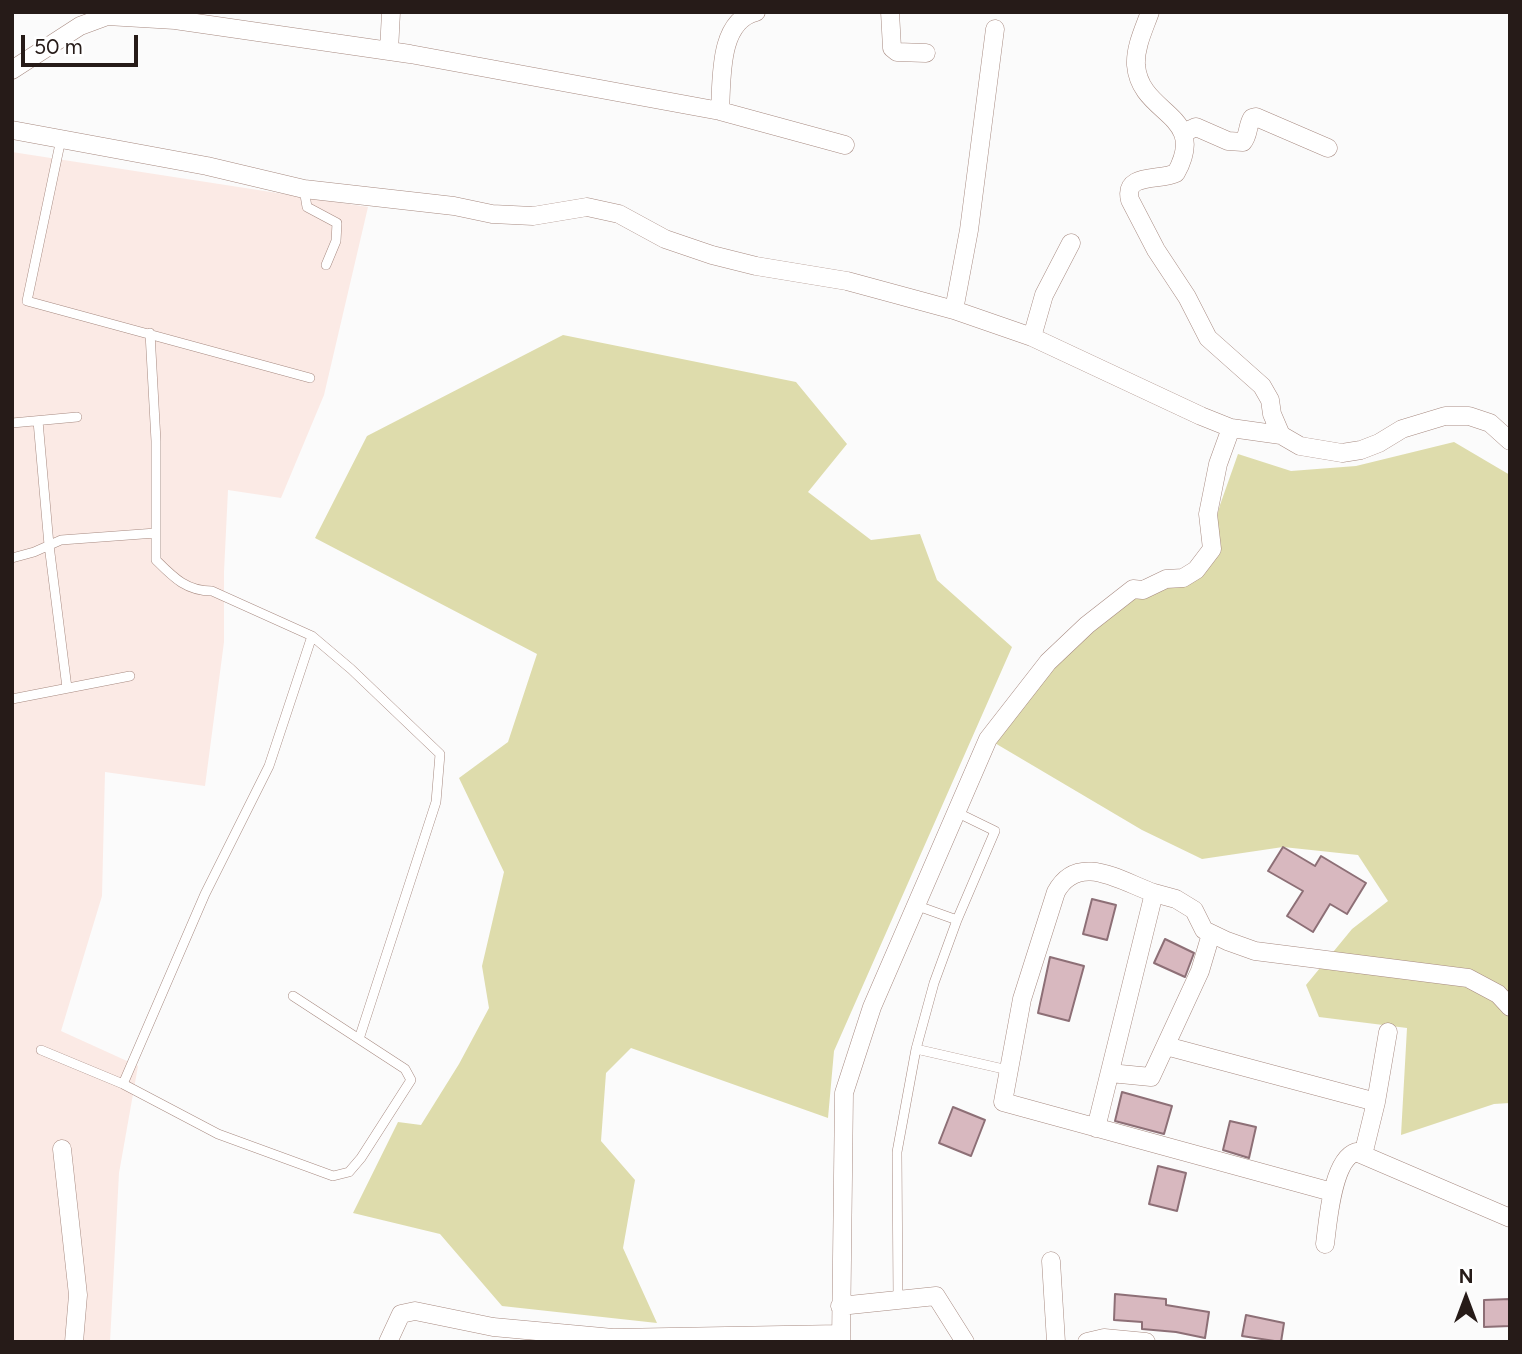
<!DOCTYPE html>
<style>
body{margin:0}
#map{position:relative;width:1522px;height:1354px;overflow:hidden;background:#fbfbfb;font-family:Figtree,sans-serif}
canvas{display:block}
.frame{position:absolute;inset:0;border:14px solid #261b18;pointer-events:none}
.north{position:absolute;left:1431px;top:1263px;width:70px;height:70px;-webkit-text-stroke:5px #fff;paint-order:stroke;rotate:0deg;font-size:19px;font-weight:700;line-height:28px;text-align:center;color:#261b18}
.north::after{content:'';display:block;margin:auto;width:24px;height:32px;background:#261b18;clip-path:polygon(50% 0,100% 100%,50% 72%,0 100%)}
.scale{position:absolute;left:21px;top:35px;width:117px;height:32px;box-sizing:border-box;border:4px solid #261b18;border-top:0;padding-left:9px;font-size:21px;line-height:24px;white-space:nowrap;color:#261b18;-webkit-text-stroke:5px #fff;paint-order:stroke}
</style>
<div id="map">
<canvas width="1522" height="1354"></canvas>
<div class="frame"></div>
<div class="north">N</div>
<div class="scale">50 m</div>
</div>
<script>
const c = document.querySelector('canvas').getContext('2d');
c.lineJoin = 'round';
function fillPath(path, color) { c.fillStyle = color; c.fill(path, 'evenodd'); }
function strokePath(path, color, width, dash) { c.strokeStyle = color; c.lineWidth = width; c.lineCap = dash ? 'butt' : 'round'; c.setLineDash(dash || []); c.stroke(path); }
fillPath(new Path2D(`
 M12 152 368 207 324 395 281 498 228 490 224 572V642L205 786 105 772 102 896 61 1031 138 1066 119 1173 110 1342H12Z`), '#fbeae5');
fillPath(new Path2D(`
 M563 335 796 382 847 444 808 492 871 540 920 534 937 580 1012 647 834 1051 828 1118 631 1048 606 1073 601 1141 635 1180 623 1248 657 1323 502 1306 440 1234 353 1213 398 1122 421 1125 459 1064 489 1008 482 966 504 872 459 778 508 742 537 654 315 538 367 436Z
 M1454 442 1510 475V1103L1494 1104 1401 1135 1407 1028 1319 1017 1306 985 1352 929 1388 901 1358 855 1283 847 1202 859 1142 830 988 739 1087 625 1205 558 1220 505 1238 454 1291 471 1356 466Z`), '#dedcac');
const building = new Path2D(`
 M1283 847 1315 866 1321 856 1366 883 1347 914 1330 904 1313 932 1287 916 1303 891 1268 871Z
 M1092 899 1116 905 1107 940 1083 934Z
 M1165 939 1194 953 1185 977 1154 963Z
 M1050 957 1084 966 1069 1021 1038 1013Z
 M1122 1092 1172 1106 1164 1134 1115 1121Z
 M953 1107 985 1120 971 1156 939 1143Z
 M1230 1121 1256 1127 1249 1158 1223 1150Z
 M1158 1166 1186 1173 1177 1211 1149 1204Z
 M1115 1294 1166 1299V1305L1209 1312 1205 1338 1176 1332 1142 1329V1322L1114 1320Z
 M1510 1299V1326L1484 1327V1300Z
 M1246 1315 1284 1323 1281 1342 1242 1336Z`);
fillPath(building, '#d8b8bf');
strokePath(building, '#8d6f76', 2);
const lane = new Path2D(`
 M61 139 27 301 310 378
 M304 189 307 207 337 223 336 241 326 265
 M150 333 156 441V560C173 577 186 591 212 591L312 636 351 669 440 754 436 802 359 1039
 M38 421 49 545 67 688
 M12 423 77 417
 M12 558 34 552 61 540 156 533
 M12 699 130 676
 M956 812 995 831 957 920 934 983 916 1049 1008 1070
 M915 905 957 920
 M41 1050 123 1084 218 1134 333 1176 349 1172 361 1158 411 1080 405 1069 293 996
 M123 1084 205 894 269 766 312 636
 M898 1300 897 1152 916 1049`);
const street = new Path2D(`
 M890 12 892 48 897 52 926 53
 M1150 12C1144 29 1135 47 1136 65 1140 116 1209 113 1176 173 1161 181 1123 172 1130 200L1156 250 1187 297 1208 338 1262 386 1270 400 1272 414 1281 435
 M389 51 391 12
 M12 70 80 26 107 16 175 20 410 54 720 111C722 80 718 21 756 12
 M720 111 845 145
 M12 130 207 166 304 189 454 206 492 214 533 216 587 207 619 214 665 239 712 255 756 266 847 281 954 310 1032 337 1201 416 1231 428 1281 435 1300 446 1342 453 1361 450 1379 443 1402 429 1445 416H1469L1490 423 1510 441
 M1183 133 1196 127 1228 141 1243 142C1249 135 1247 126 1252 118L1256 117 1328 148
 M954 310 969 230 995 29
 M1032 337 1044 295 1071 243
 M1154 893 1176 899 1194 910 1204 930 1227 941 1255 951 1468 978 1498 994 1510 1007
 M1166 1046 1376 1102
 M1110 1073 1151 1077 1200 971 1211 934
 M1096 1128 1154 893C1122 882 1078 851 1056 892L1022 999 1003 1102 1332 1192
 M62 1149 78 1295 74 1342
 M1363 1155 1376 1102 1388 1032
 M1325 1244C1328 1222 1332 1160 1356 1152L1510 1218
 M1051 1261 1056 1342
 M840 1306 936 1296 965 1342
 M388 1342 401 1314 415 1311 493 1327 613 1338 840 1334
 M841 1342 844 1093 872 1007 988 739 1048 662 1087 625 1133 589 1143 590 1166 579 1183 578 1196 570 1212 549 1208 514 1218 464 1231 428
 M1087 1342 1104 1338 1146 1342`);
strokePath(lane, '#a78a81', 10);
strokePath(street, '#a78a81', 19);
strokePath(lane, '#fff', 9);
strokePath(street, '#fff', 18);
</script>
